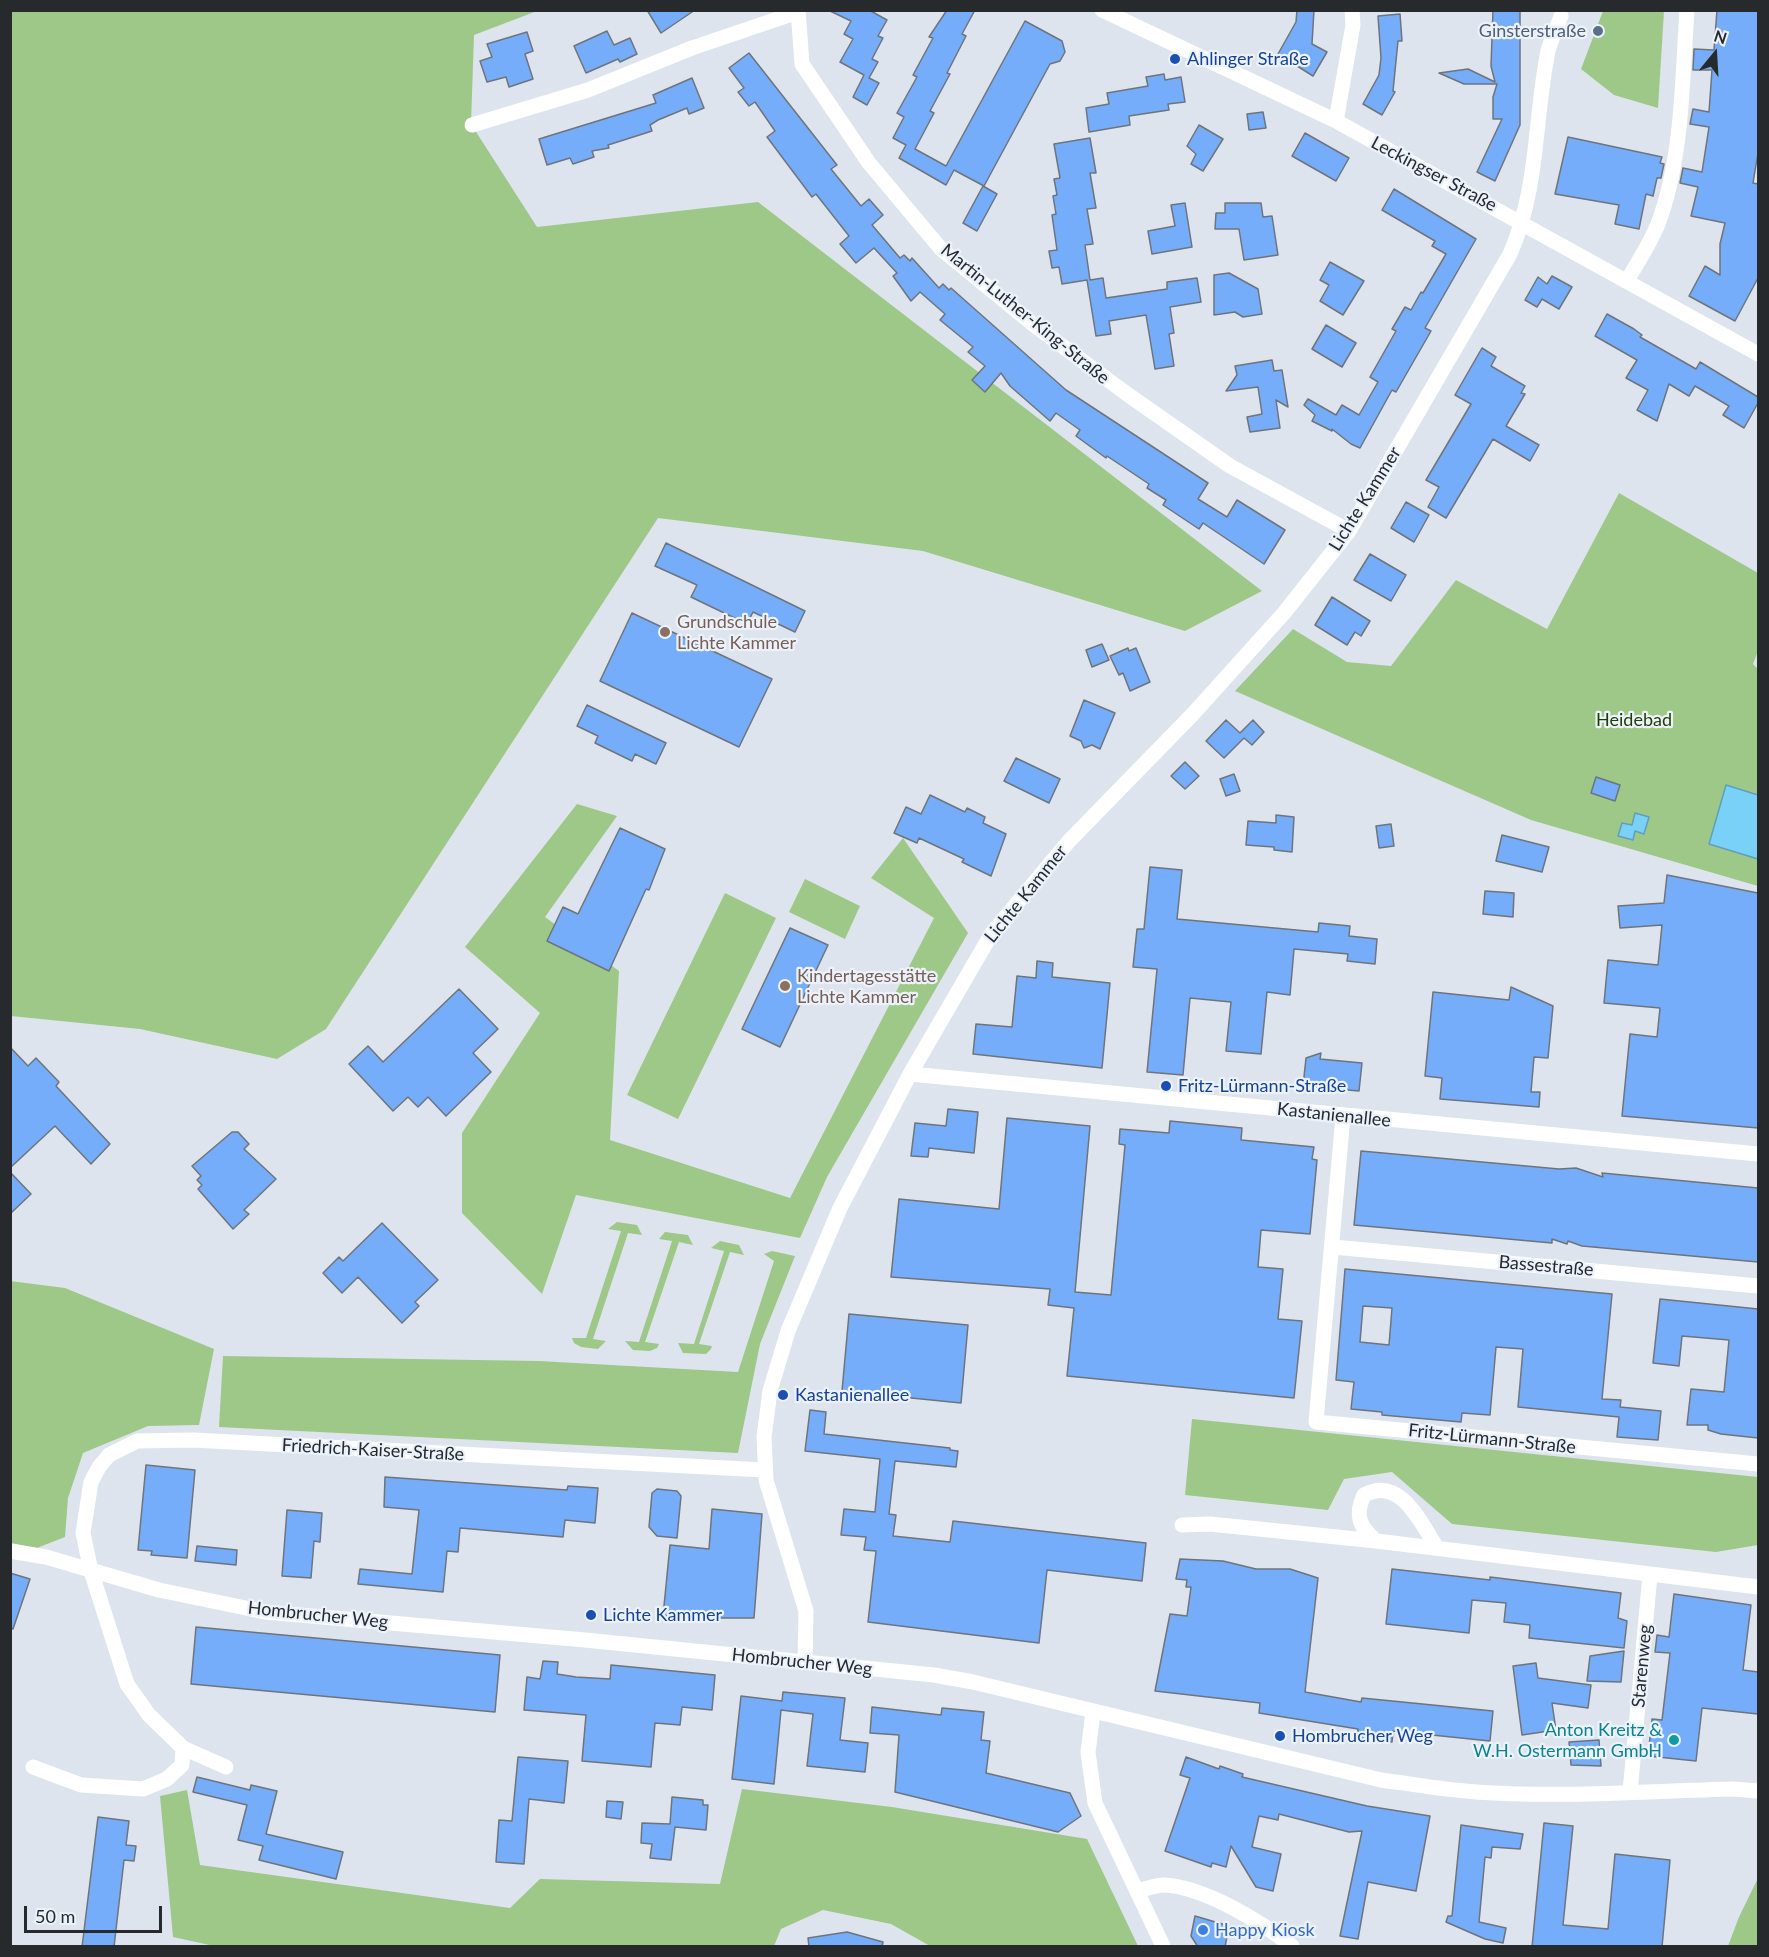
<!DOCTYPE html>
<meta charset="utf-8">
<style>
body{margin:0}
#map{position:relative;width:1769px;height:1957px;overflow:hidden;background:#dee4ee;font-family:Lato,sans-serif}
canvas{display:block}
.frame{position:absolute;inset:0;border:12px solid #272a2d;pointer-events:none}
.north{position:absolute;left:1685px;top:24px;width:60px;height:60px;-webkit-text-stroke:4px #ebf2fb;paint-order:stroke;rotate:18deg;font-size:16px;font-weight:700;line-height:24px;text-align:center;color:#272a2d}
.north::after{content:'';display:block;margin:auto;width:21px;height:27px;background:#272a2d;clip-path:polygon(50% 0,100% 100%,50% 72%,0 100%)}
.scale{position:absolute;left:24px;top:1906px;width:138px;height:27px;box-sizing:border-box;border:3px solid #272a2d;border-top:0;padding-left:8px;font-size:18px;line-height:21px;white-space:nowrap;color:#272a2d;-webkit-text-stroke:4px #ebf2fb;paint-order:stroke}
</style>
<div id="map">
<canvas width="1769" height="1957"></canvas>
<div class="frame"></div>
<div class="north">N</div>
<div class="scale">50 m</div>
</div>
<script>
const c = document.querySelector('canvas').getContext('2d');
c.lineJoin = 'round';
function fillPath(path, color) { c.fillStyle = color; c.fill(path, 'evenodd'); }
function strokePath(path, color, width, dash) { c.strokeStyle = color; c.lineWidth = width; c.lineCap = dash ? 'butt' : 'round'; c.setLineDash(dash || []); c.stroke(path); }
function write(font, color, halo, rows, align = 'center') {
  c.font = font + ' Lato,sans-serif'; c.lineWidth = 4.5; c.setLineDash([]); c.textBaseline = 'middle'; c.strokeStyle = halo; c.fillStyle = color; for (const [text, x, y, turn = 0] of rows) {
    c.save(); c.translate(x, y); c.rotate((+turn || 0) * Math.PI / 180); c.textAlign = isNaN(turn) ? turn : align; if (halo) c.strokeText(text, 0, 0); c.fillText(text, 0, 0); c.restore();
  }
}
fillPath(new Path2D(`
 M10 11H537L474 35 471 124 537 227 758 202 1262 591 1185 631 923 551 658 518 326 1029 277 1059 140 1029 11 1016Z
 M1603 11H1664L1658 108 1614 95 1581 69Z
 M1619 493 1758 573V651L1753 664 1758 669V886L1531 820 1235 691 1293 629 1347 662 1391 666 1456 580 1547 629Z
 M577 804 617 816 545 917 619 971 610 1140 790 1198 934 918 871 878 903 838 968 933 827 1177 800 1238 576 1195 542 1294 462 1213V1133L540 1013 465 947Z
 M805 879 860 906 845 939 789 912Z
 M725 893 776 918 678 1119 627 1095Z
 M617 1222 637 1225 642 1235 628 1233 593 1339 606 1341 598 1349 581 1347 574 1343 572 1338H586L621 1231 608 1229Z
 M665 1232 688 1235 693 1245 679 1242 645 1342 659 1344 657 1348 650 1351 633 1350 625 1341 639 1342 672 1241 659 1239Z
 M720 1241 739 1245 744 1255 730 1252 699 1344 712 1346 711 1349 706 1354 683 1353 678 1343 694 1344 724 1251 711 1248Z
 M772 1251 795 1256 760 1344 738 1453 219 1427 223 1356 539 1361 738 1372 774 1261 764 1254Z
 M10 1281 65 1288 214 1349 199 1425 148 1426 83 1453 68 1498 65 1537 37 1548 11 1543Z
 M1192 1419 1758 1477V1545L1716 1552 1452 1524 1392 1472 1344 1479 1328 1510 1185 1495Z
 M742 1789 892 1807 1087 1839 1138 1946H930L891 1924 823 1910 781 1929 774 1946H214L173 1937 160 1796 187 1790 200 1865 510 1908 540 1879 720 1884Z
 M1758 1878V1946H1728L1739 1917Z`), '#9ec888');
const water = new Path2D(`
 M1726 785 1758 795V859L1709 844Z
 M1635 813 1649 817 1644 834 1635 831 1633 840 1618 836 1622 823 1632 825Z`);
fillPath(water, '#79d1f8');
strokePath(water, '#609fbb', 1.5);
const building = new Path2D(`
 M647 10H695L661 33Z
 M828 10H869L887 20 878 36 883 38 872 59 878 62 869 78 879 83 867 105 853 97 864 75 840 62 853 39 844 34 851 21Z
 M947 10H975L962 34 966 36 947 73 950 74 930 111 934 113 915 149 946 166 1025 21 1062 41 1065 52 1060 61 1050 64 984 186 954 170 946 185 899 158 906 145 893 138 904 117 897 113 917 77 913 75 933 38 929 37Z
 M1297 10H1314L1312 44 1327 52 1313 76 1278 54 1296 22Z
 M1493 10H1520V125L1495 181 1477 172 1502 119H1493V97L1497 84H1464L1439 73 1468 69 1495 82 1491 66Z
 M1717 10H1758V153L1753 183 1758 184V278L1735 321 1689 296 1705 266 1720 275V244L1725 223 1691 216 1698 187 1680 183 1683 168 1702 172 1709 127 1690 124 1693 109 1709 112 1712 70H1693L1694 49 1714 50Z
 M1400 14 1402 41H1398L1393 91 1395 92 1382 115 1363 104 1379 75 1381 58 1378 16Z
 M607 31 614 45 630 38 637 54 620 62 618 59 586 73 574 46Z
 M527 32 533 51 525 54 533 79 509 87 506 77 487 82 480 61 492 57 487 44Z
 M749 53 837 165 831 169 861 206 869 199 883 215 872 225 900 258 904 255 910 261 912 258 939 288 943 284 949 290 951 288 1066 390 1208 483 1198 499 1227 517 1237 500 1285 530 1264 564 1203 523 1199 529 1163 505 1166 500 1147 488 1149 484 1107 456 1106 458 1076 436 1080 430 1056 413 1050 421 1010 386 1001 373 985 392 972 380 985 366 968 352 973 347 940 320 945 314 920 292 911 301 893 276 897 273 874 248 856 263 840 244 849 236 816 194 812 197 767 137 775 131 755 102 749 106 738 92 744 88 729 68Z
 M1164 74 1165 80 1181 77 1185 102 1168 104 1169 110 1129 116 1130 125 1089 132 1086 108 1109 104 1107 93 1148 86 1146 77Z
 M692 78 704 108 689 114 687 108 658 120 650 125 652 131 608 145 609 148 592 151 594 157 573 164 570 158 547 165 539 139 656 103 653 95Z
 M1263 112 1266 128 1249 130 1247 114Z
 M1199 125 1223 139 1203 171 1191 164 1196 154 1187 146Z
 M1305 133 1349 158 1336 181 1292 156Z
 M1568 137 1662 157 1660 163 1664 164 1661 178H1657L1653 196 1646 194 1639 229 1615 224 1619 205 1555 194Z
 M1090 138 1096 173H1090L1096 208 1087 209 1093 244 1085 245 1090 280 1103 278 1106 298 1167 289V282L1197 278 1201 302 1170 307 1174 333 1169 334 1174 366 1155 369 1146 315 1109 321 1111 334 1096 336 1087 280 1062 284 1059 267 1052 268 1049 251 1057 250 1052 215 1056 214 1053 196 1057 195 1054 179 1060 178 1054 144Z
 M983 186 997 194 977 231 963 223Z
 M1394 189 1476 239 1425 328 1431 331 1396 392 1392 390 1360 448 1351 444 1332 429V431L1312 421 1315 415 1304 405 1308 399 1336 415 1342 405 1359 415 1378 382 1370 377 1396 331 1392 329 1405 307 1411 310 1421 292 1423 293 1446 254 1432 246 1435 241 1382 210Z
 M1185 203 1192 247 1152 254 1148 231 1175 226 1171 205Z
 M1225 203H1261L1263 217 1272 216 1278 255 1244 260 1239 229H1215L1216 213H1225Z
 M1330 262 1364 281 1343 315 1320 301 1329 285 1320 280Z
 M1229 273 1258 289 1262 314 1243 317 1235 312 1214 315V275Z
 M1552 276 1572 287 1559 309 1542 299 1537 307 1525 300 1538 277 1547 284Z
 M1607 314 1634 329 1642 335 1640 337 1696 369 1700 362 1758 397V403L1744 428 1723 415 1729 406 1695 386 1689 396 1669 384 1657 421 1637 410 1648 390 1626 378 1637 360 1595 336Z
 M1326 325 1356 343 1342 367 1312 349Z
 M1482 348 1496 357 1491 366 1525 386 1521 393 1525 394 1506 426 1539 445 1530 461 1493 439 1446 518 1428 507 1439 487 1426 480 1471 404 1455 395Z
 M1272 360 1274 371 1282 370 1288 407 1276 400 1280 428 1250 432 1247 417 1262 414 1258 387 1226 391 1237 375 1235 366Z
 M1406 502 1429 515 1414 542 1391 528Z
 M666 543 805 611 795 632 753 612 747 624 691 597 697 585 655 566Z
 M1370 554 1406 575 1391 601 1354 580Z
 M1332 597 1370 621 1361 636 1355 632 1347 645 1315 625Z
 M632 613 772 679 739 747 600 681Z
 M1102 644 1109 660 1092 667 1086 650Z
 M1128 648 1129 651 1136 648 1150 682 1130 691 1123 673 1119 675 1110 656Z
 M1084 700 1115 713 1100 749 1092 745 1084 748 1081 741 1070 736Z
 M587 705 666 743 656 764 635 754 632 761 595 743 598 736 577 726Z
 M1226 720 1240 733 1253 720 1264 732 1252 745 1244 738 1224 758 1206 741Z
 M1016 758 1060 779 1049 803 1004 781Z
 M1185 762 1199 776 1185 789 1171 776Z
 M1234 774 1240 791 1226 796 1220 779Z
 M1596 777 1620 785 1615 801 1591 793Z
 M930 795 965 812 967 808 985 817 983 823 1006 834 991 876 962 862 964 859 919 838 917 843 894 833 906 807 921 814Z
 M1276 815 1294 817 1292 852 1274 850V847L1246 845 1248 821 1276 823Z
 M1391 824 1394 846 1379 848 1376 826Z
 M620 828 665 849 649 890 646 889 609 971 547 941 563 907 578 914Z
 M1502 835 1549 847 1542 872 1496 861Z
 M1150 867 1182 870 1177 919 1318 932 1319 923 1350 926 1349 936 1377 939 1375 964 1347 961 1348 954 1294 949 1290 995 1267 992 1261 1054 1226 1051 1231 1002 1190 998 1183 1075 1147 1072 1157 969 1133 967 1137 929H1144Z
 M1667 875 1758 893V1128L1622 1116 1630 1034 1657 1037 1660 1008 1604 1003 1608 960 1658 965 1662 925 1620 928 1618 906 1664 903Z
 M1485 891 1514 893 1513 917 1483 914Z
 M790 928 828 945 780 1047 742 1029Z
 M1037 961 1053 963 1052 977 1110 983 1102 1068 973 1054 976 1024 1012 1027 1017 976 1036 978Z
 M1511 987 1553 1006 1548 1058 1534 1057 1531 1092H1540L1539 1107 1440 1099 1442 1078 1425 1076 1433 992 1509 1000Z
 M459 989 498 1029 473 1053 491 1072 446 1116 428 1097 418 1107 408 1097 393 1111 349 1064 368 1046 383 1062Z
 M10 1047 28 1066 36 1058 59 1082 56 1086 110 1144 91 1164 55 1126 10 1168Z
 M1321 1053 1320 1059 1362 1063 1359 1091 1303 1086 1306 1058Z
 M948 1109 978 1112 974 1153 929 1148 928 1157 911 1156 915 1123 946 1126Z
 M1007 1118 1090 1126 1075 1292 1111 1295 1125 1145 1119 1144 1120 1129 1169 1133 1170 1121 1242 1128 1241 1140 1314 1147 1312 1159 1317 1160 1310 1234 1261 1230 1258 1267 1283 1269 1278 1319 1302 1321 1294 1398 1067 1376 1074 1308 1048 1305 1050 1289 891 1277 899 1199 999 1209Z
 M232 1132H238L249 1144 244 1149 276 1179 244 1210 249 1214 233 1229 198 1189 202 1185 197 1180 201 1176 192 1166Z
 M1361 1151 1559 1169 1576 1168 1603 1177 1602 1173 1758 1188V1262L1582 1246 1568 1241 1567 1244 1552 1239V1243L1354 1225Z
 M10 1172 31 1194 10 1214Z
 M382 1223 438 1280 415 1302 419 1306 402 1323 358 1277 342 1293 323 1273 339 1257 343 1261Z
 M1345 1269 1612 1294 1602 1399 1621 1400 1620 1407 1661 1411 1658 1440 1617 1437 1619 1417 1518 1407 1523 1349 1496 1347 1490 1415 1462 1413 1461 1422 1382 1415V1412L1351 1409 1354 1382 1336 1380ZM1363 1306 1392 1308 1389 1345 1360 1342Z
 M1660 1299 1758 1309V1438L1721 1434 1708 1430V1425H1687L1691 1389 1724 1392 1729 1340 1682 1336 1679 1366 1653 1363Z
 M849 1314 968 1325 961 1403 842 1391Z
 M810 1410 826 1412 824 1434 950 1448V1450L958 1451 956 1467 895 1461 889 1514 896 1515 893 1536 950 1542 953 1521 1146 1543 1142 1581 1047 1570 1039 1643 868 1622 876 1551 864 1550 866 1537 841 1535 844 1509 875 1512 880 1459 805 1451Z
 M146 1465 195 1470 187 1558 151 1555 152 1551 138 1550Z
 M385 1477 567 1490 568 1486 598 1488 595 1523 565 1520 563 1537 460 1528 458 1552 447 1551 443 1592 358 1584 360 1569 412 1574 419 1510 384 1507Z
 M657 1489 677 1491 681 1496 677 1538 657 1536 649 1527 652 1493Z
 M712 1509 762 1514 754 1618H714L692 1611 691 1618 663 1616 670 1545 709 1549Z
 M287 1510 322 1513 320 1542 314 1541 311 1578 282 1576Z
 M197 1546 237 1550 236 1565 195 1561Z
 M1180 1559 1223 1561 1256 1569H1290L1318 1578 1305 1692 1361 1702 1362 1698 1493 1711 1490 1741 1393 1731 1392 1742 1357 1739 1358 1729 1259 1713 1260 1703 1155 1691 1170 1614 1187 1616 1191 1587H1186L1187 1580 1176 1579Z
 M1392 1569 1490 1580V1577L1621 1593 1618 1618 1627 1621 1624 1648 1529 1638 1530 1625 1504 1622 1506 1603 1472 1600 1469 1633 1386 1624Z
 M10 1573 30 1579 13 1629 10 1628Z
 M1674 1594 1751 1605 1743 1670 1758 1672V1714L1702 1708 1696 1761 1648 1756 1652 1719 1662 1720 1670 1653 1655 1652 1657 1635 1669 1637Z
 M196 1627 500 1655 495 1712 191 1684Z
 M1624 1651 1621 1682 1587 1681 1590 1656Z
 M543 1661 558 1662 557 1674 576 1677 610 1679 611 1665 715 1675 712 1710 682 1707 680 1725 655 1723 651 1767 582 1761 586 1715 524 1710 527 1677 540 1679Z
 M1536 1663 1538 1678 1591 1685 1588 1708 1552 1703 1556 1730 1522 1735 1513 1666Z
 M783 1692 845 1698 840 1740 868 1743 865 1772 807 1766 813 1714 781 1710 774 1784 732 1779 741 1696 782 1701Z
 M872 1707 941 1715 942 1708 984 1712 981 1740 990 1741 986 1773 1070 1793 1081 1816 1058 1832 895 1792 899 1735 870 1733Z
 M1599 1740 1601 1766 1571 1765 1569 1742Z
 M518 1757 568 1761 564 1803 529 1799 524 1864 496 1862 499 1820 512 1821Z
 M1186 1757 1219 1769 1220 1766 1243 1774 1242 1777 1367 1806 1430 1816 1416 1891 1368 1882 1358 1939 1340 1936 1362 1831 1349 1832 1279 1814 1278 1820 1259 1816 1252 1847 1281 1854 1273 1891 1256 1887 1231 1846 1226 1867 1212 1863 1211 1867 1165 1851 1190 1778 1180 1775Z
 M197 1777 250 1790 251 1785 277 1791 266 1834 343 1852 336 1879 259 1860 263 1846 238 1840 247 1805 193 1792Z
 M672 1797 703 1800V1805H708L706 1830 675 1827 671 1860 650 1858 652 1844 641 1843 642 1823 670 1824Z
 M607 1801 623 1802 621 1819 606 1817Z
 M98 1817 129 1821 126 1845 136 1846 134 1861 124 1860 114 1947H82Z
 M1544 1823 1573 1826 1563 1925 1608 1929 1615 1854 1670 1860 1662 1947H1532Z
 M1461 1825 1523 1834 1520 1849 1492 1847 1491 1858 1485 1857 1479 1922 1506 1928 1503 1943 1485 1939 1446 1922 1448 1916H1452Z
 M1195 1916 1229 1926 1225 1947H1198L1191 1936Z
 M847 1932 883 1942 882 1947H809L808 1938Z`);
fillPath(building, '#75adfa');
strokePath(building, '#6e747c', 1.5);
strokePath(new Path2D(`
 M798 10 802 64 869 163 941 249 1034 325 1127 394 1230 466 1349 531
 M1102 10 1336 121 1758 354
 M1336 121 1353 25 1352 10
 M472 125 588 90 692 48 798 12
 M1627 281C1637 263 1650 244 1658 224 1683 157 1682 81 1687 10
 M910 1074 1758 1154
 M1343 1116 1316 1422 1758 1464
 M1333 1247 1758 1286
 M1182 1525 1210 1524 1376 1541 1758 1587
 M1376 1541C1360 1527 1354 1516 1364 1495 1400 1475 1421 1523 1437 1548
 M10 1551 46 1557 159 1590 265 1612 585 1640 934 1675 973 1682 1381 1780C1412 1784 1445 1790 1476 1792 1562 1798 1648 1791 1733 1789L1758 1791
 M805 1662 806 1611 766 1480 764 1437 770 1391 788 1331 840 1208 910 1074 992 933 1069 841 1192 715 1284 613 1349 531 1510 254C1539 188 1534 120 1548 51 1551 39 1557 28 1561 16
 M1093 1712 1088 1752 1095 1803 1163 1946
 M183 1748 226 1767
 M33 1767 81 1785 143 1789 167 1779 182 1765 183 1748 149 1715 127 1684 91 1571 83 1533 91 1482 99 1467 109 1455 137 1441 193 1440 764 1470
 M1630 1792 1650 1575
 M1137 1891C1145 1889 1156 1885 1164 1885 1205 1887 1261 1922 1292 1946`), '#fff', 15);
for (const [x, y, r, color] of [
 [1598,31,6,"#5c6f8a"],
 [1175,59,6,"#1a4fb4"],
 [665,632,6,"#8d6e63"],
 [785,986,6,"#8d6e63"],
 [1166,1086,6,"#1a4fb4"],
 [783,1395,6,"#1a4fb4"],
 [591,1615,6,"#1a4fb4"],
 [1280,1736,6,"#1a4fb4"],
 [1674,1740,6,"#0f9aa8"],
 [1203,1930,6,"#3f7fe0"]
]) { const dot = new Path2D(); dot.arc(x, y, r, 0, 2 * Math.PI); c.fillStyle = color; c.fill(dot); strokePath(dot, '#ebf2fb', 2); }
write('18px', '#4e5e75', '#ebf2fb', [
 ["Ginsterstraße",1586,31]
], 'right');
write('18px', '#164399', '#ebf2fb', [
 ["Ahlinger Straße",1187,59],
 ["Fritz-Lürmann-Straße",1178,1086],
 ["Kastanienallee",795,1395],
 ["Lichte Kammer",603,1615],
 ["Hombrucher Weg",1292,1736]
], 'left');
write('18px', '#272a2d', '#ebf2fb', [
 ["Leckingser Straße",1434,174,28],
 ["Martin-Luther-King-Straße",1025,314,39],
 ["Lichte Kammer",1365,499,-58],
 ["Lichte Kammer",1026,894,-51],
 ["Kastanienallee",1334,1115,6],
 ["Bassestraße",1546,1266,5],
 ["Fritz-Lürmann-Straße",1492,1439,6],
 ["Friedrich-Kaiser-Straße",373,1450,3],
 ["Hombrucher Weg",318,1615,6],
 ["Hombrucher Weg",802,1662,6],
 ["Starenweg",1642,1666,-85]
]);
write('18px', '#785e54', '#ebf2fb', [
 ["Grundschule",677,622],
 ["Lichte Kammer",677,643],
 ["Kindertagesstätte",797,976],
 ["Lichte Kammer",797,997]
], 'left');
write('18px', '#1c3e01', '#ebf2fb', [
 ["Heidebad",1634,720]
]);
write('18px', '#0d838f', '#ebf2fb', [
 ["Anton Kreitz &",1662,1730],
 ["W.H. Ostermann GmbH",1662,1751]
], 'right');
write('18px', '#366cbe', '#ebf2fb', [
 ["Happy Kiosk",1215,1930]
], 'left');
</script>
